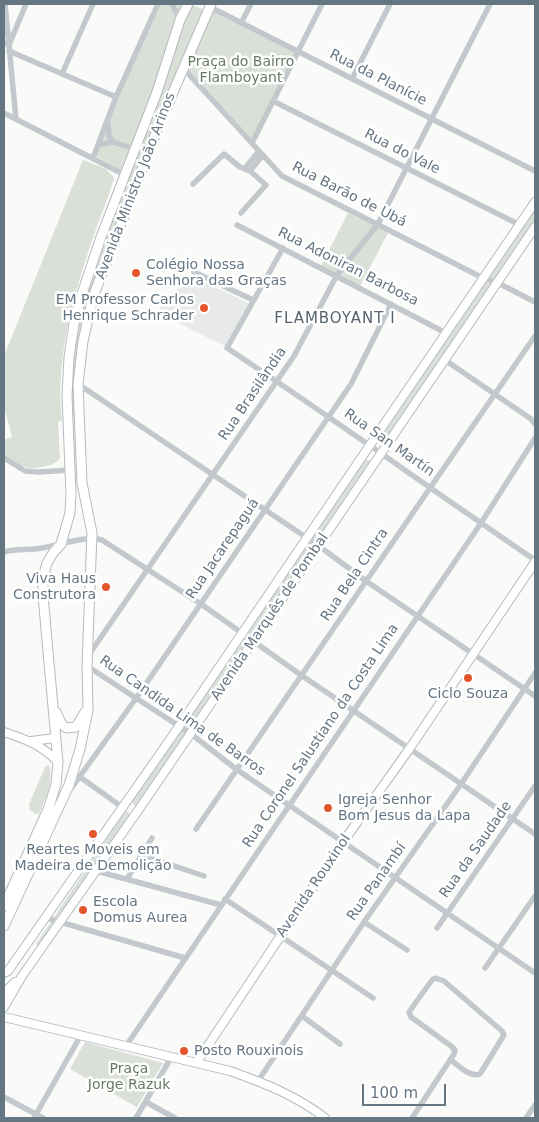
<!DOCTYPE html>
<meta charset="utf-8">
<style>
body{margin:0}
#map{position:relative;width:539px;height:1122px;overflow:hidden;background:#fafaf8;font-family:"DejaVu Sans",sans-serif}
canvas{display:block}
.frame{position:absolute;inset:0;border:5px solid #657683;pointer-events:none}
.scale{position:absolute;left:362px;top:1084px;width:84px;height:22px;box-sizing:border-box;border:2px solid #657683;border-top:0;padding-left:6px;font-size:15px;line-height:18px;white-space:nowrap;color:#657683;-webkit-text-stroke:4px #fff;paint-order:stroke}
</style>
<div id="map">
<canvas width="539" height="1122"></canvas>
<div class="frame"></div>
<div class="scale">100 m</div>
</div>
<script>
const c = document.querySelector('canvas').getContext('2d');
c.lineJoin = 'round';
function fillPath(path, color) { c.fillStyle = color; c.fill(path, 'evenodd'); }
function strokePath(path, color, width, dash) { c.strokeStyle = color; c.lineWidth = width; c.lineCap = dash ? 'butt' : 'round'; c.setLineDash(dash || []); c.stroke(path); }
function write(font, color, halo, rows, align = 'center') {
  c.font = font + ' "DejaVu Sans",sans-serif'; c.lineWidth = 5; c.setLineDash([]); c.textBaseline = 'middle'; c.strokeStyle = halo; c.fillStyle = color; for (const [text, x, y, turn = 0] of rows) {
    c.save(); c.translate(x, y); c.rotate((+turn || 0) * Math.PI / 180); c.textAlign = isNaN(turn) ? turn : align; if (halo) c.strokeText(text, 0, 0); c.fillText(text, 0, 0); c.restore();
  }
}
fillPath(new Path2D(`
 M191 275 250 304 227 347 156 312Z`), '#e8e9e9');
fillPath(new Path2D(`
 M161 4H185L162 69 121 170 96 156 119 96Z
 M189 4 207 11 161 111 152 109Z
 M210 7 298 52 252 143 183 68Z
 M150 115 160 117 111 245 101 241Z
 M83 160 106 169 114 178C109 196 102 212 96 229 76 286 54 358 62 420L58 422 60 458C53 468 31 470 21 466 15 463 9 458 4 454V440L12 437 4 407V356Z
 M535 210V222L387 439H383L382 436Z
 M348 213 388 233 360 286 321 266Z
 M100 242 110 246 91 298 78 416 68 417 69 357Z
 M365 460H370L371 464 137 807 131 802Z
 M49 765C54 782 46 798 39 814H36L30 810 29 804 45 767Z
 M126 810 131 815 41 947 38 946 36 944Z
 M85 1042 163 1063 137 1107 70 1069Z`), '#dadfd7');
const secondary = new Path2D(`
 M4 732C25 739 42 745 58 762
 M31 741 55 738
 M4 973 8 971 171 738 535 202
 M4 993 15 982
 M4 1007 22 976 144 802 535 227
 M4 1017 230 1071C264 1083 297 1096 325 1118
 M197 1062 343 842 410 748 535 562`);
const primary = new Path2D(`
 M56 712 62 725 67 728 76 727 85 712
 M4 906 49 807 56 784 58 762 43 596V578L47 563 53 553 61 544 70 513 71 494 67 396 69 357 74 324 82 294 101 237 157 92 180 20 188 4
 M4 926 69 785 80 749 88 710 87 666 92 533 82 483 78 384 83 341 93 297 159 125 211 4`);
strokePath(secondary, '#b3babf', 10);
strokePath(primary, '#b5babe', 11);
strokePath(new Path2D(`
 M5 4 16 119
 M172 4 180 20
 M210 7 535 171
 M241 23 251 4
 M4 43 9 45 26 4
 M9 51 116 97
 M183 68 282 176 483 278 498 283 535 302
 M62 74 93 4
 M352 79 390 4
 M273 101 520 225
 M4 113 125 175
 M108 123 109 136 113 142
 M252 143 322 4
 M98 145 113 142 135 149
 M93 158 116 97 158 4
 M245 168 259 151
 M193 184 224 154 240 167 250 171
 M241 213 266 185 250 171 263 155
 M237 225 446 333
 M283 248 227 348C331 417 432 490 535 560
 M194 272 253 300
 M445 360 531 419 535 424
 M78 384 319 546 366 581 535 696
 M4 458 25 471 39 472 70 470
 M4 552C14 549 25 550 35 549 55 547 83 535 102 540L201 604 301 675 535 834
 M88 656 294 356 337 275 378 224 490 4
 M87 666 191 734 236 769 535 973
 M80 777 122 807
 M70 790 137 697 351 384 391 304
 M196 829 430 488 535 336
 M142 855 204 876
 M82 867 221 905
 M127 879 152 838
 M225 899 373 998
 M46 918 185 958
 M364 922 407 950
 M437 928 535 786
 M485 968 535 896
 M302 1016 340 1044
 M126 1046 481 523 535 438
 M258 1081 364 922 461 784 535 673
 M4 1097 43 1118
 M146 1102 175 1118
 M34 1118 81 1035
 M136 1118 172 1056
 M412 1118 454 1054 455 1050 451 1046 411 1017 409 1012 432 980 435 978 444 981 502 1031 504 1035 480 1074C470 1078 458 1065 451 1060
 M526 1118 535 1105`), '#c3c8cc', 5.5);
strokePath(secondary, '#fff', 8);
strokePath(primary, '#fff', 9);
for (const [x, y, r, color] of [
 [136,273,5,"#e4572e"],
 [204,308,5,"#e4572e"],
 [106,587,5,"#e4572e"],
 [468,678,5,"#e4572e"],
 [328,808,5,"#e4572e"],
 [93,834,5,"#e4572e"],
 [83,910,5,"#e4572e"],
 [184,1051,5,"#e4572e"]
]) { const dot = new Path2D(); dot.arc(x, y, r, 0, 2 * Math.PI); c.fillStyle = color; c.fill(dot); strokePath(dot, '#fff', 2); }
write('14px', '#687a64', '#fff', [
 ["Praça do Bairro",241,62],
 ["Flamboyant",241,78],
 ["Praça",129,1069],
 ["Jorge Razuk",129,1085]
]);
write('14px', '#657683', '#fff', [
 ["Rua da Planície",378,78,27],
 ["Rua do Vale",402,152,27],
 ["Avenida Ministro João Arinos",136,186,-69],
 ["Rua Barão de Ubá",349,195,27],
 ["Rua Adoniran Barbosa",348,267,27],
 ["Rua Brasilândia",253,394,-56],
 ["Rua San Martín",389,443,35],
 ["Rua Jacarepaguá",223,549,-56],
 ["Rua Bela Cintra",355,575,-56],
 ["Avenida Marquês de Pombal",270,617,-56],
 ["Rua Candida Lima de Barros",182,716,35],
 ["Rua Coronel Salustiano da Costa Lima",321,736,-56],
 ["Rua da Saudade",476,850,-55],
 ["Rua Panambí",377,882,-55],
 ["Avenida Rouxinol",314,886,-56]
]);
write('14px', '#657683', '#fff', [
 ["Colégio Nossa",146,265],
 ["Senhora das Graças",146,281],
 ["EM Professor Carlos",194,300,"right"],
 ["Henrique Schrader",194,316,"right"],
 ["Viva Haus",96,579,"right"],
 ["Construtora",96,595,"right"],
 ["Ciclo Souza",468,694,"center"],
 ["Igreja Senhor",338,800],
 ["Bom Jesus da Lapa",338,816],
 ["Reartes Moveis em",93,850,"center"],
 ["Madeira de Demolição",93,866,"center"],
 ["Escola",93,902],
 ["Domus Aurea",93,918],
 ["Posto Rouxinois",194,1051]
], 'left');
c.letterSpacing = '1px';
write('15px', '#57646e', '#fff', [
 ["FLAMBOYANT I",335,319]
]);
c.letterSpacing = '0px';
</script>
